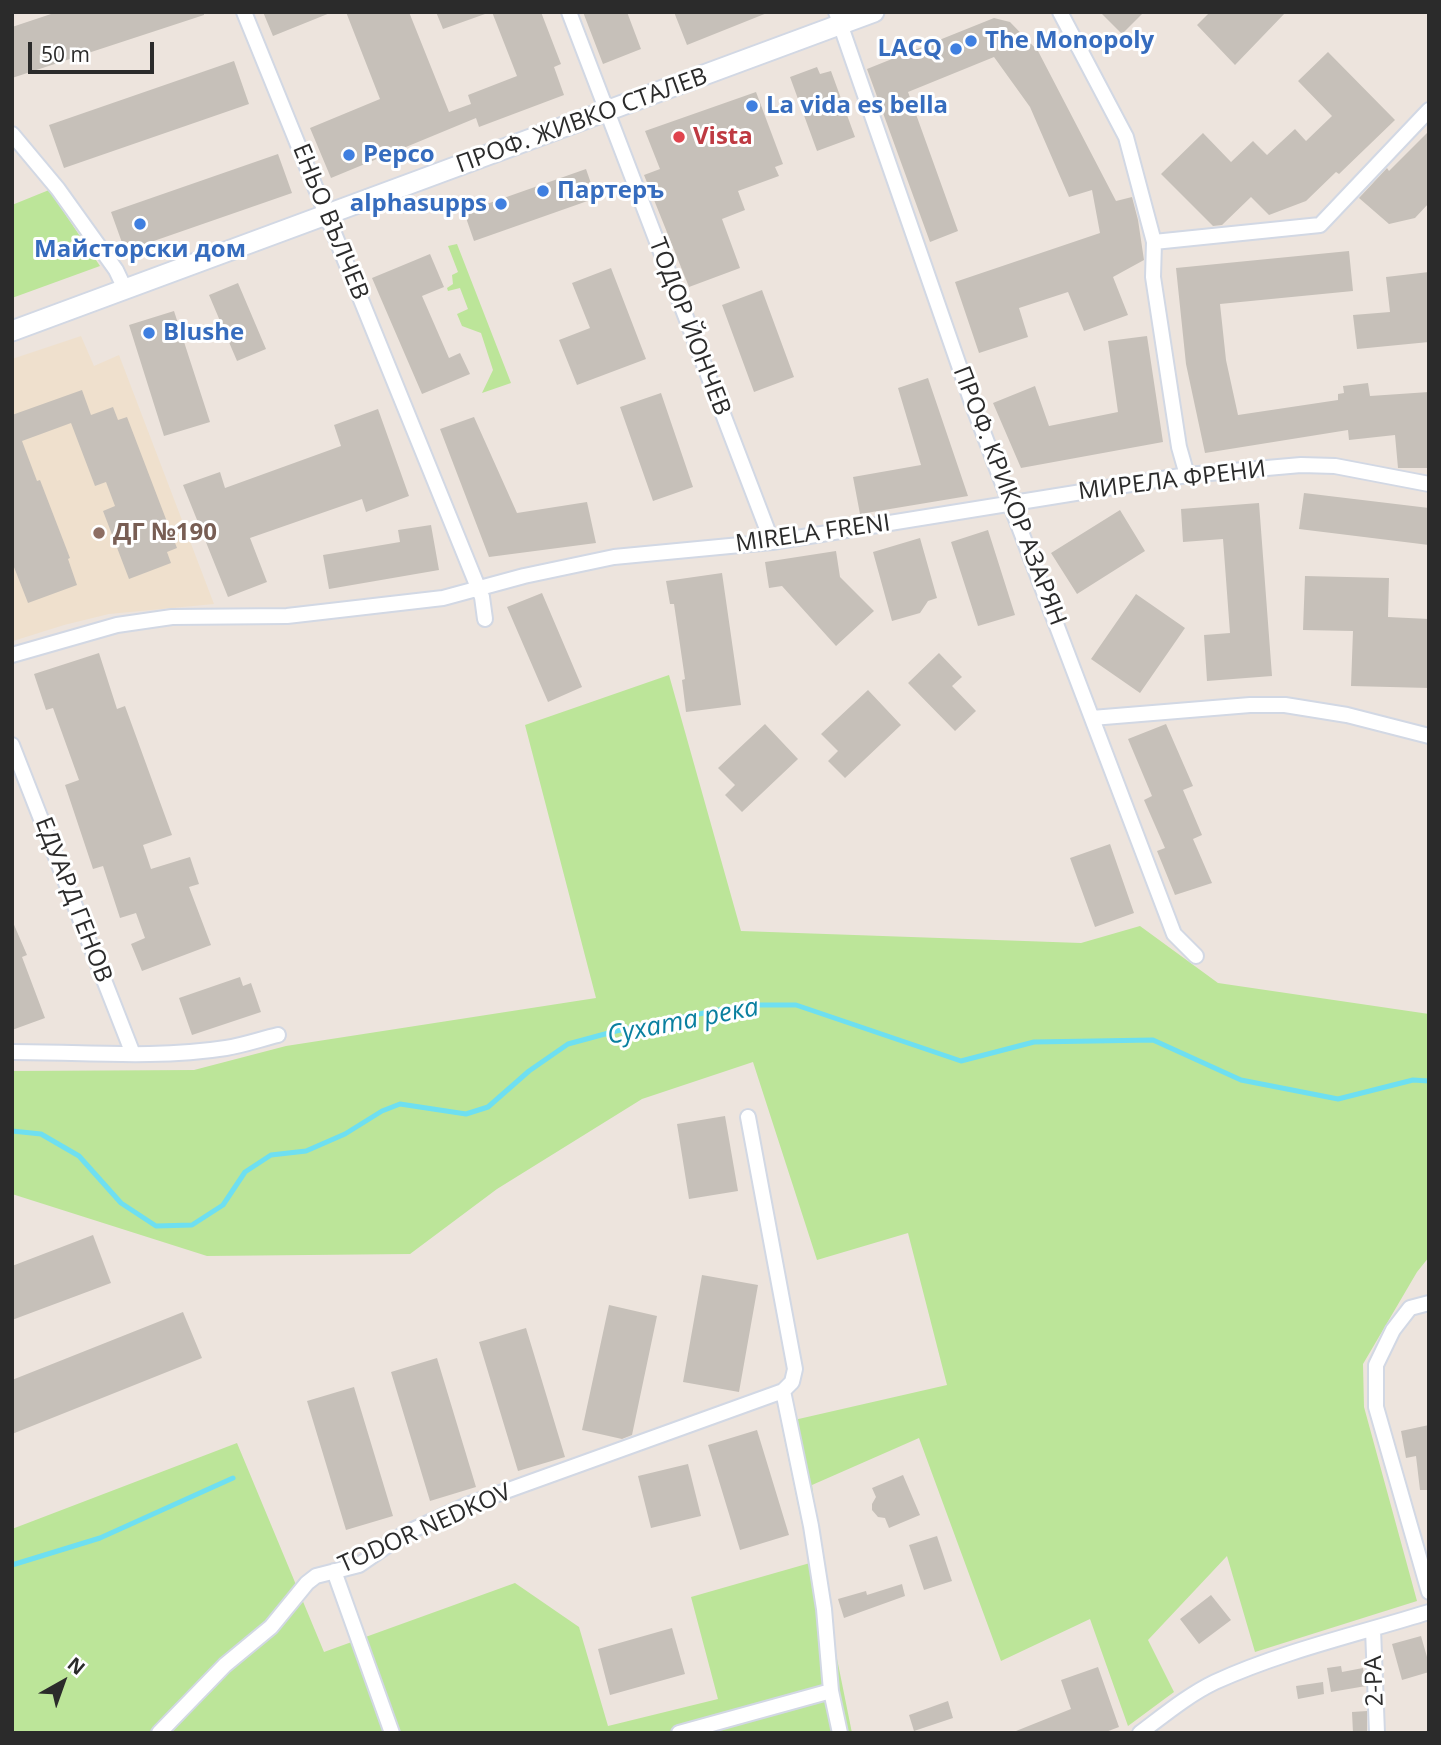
<!DOCTYPE html>
<meta charset="utf-8">
<style>
body{margin:0}
#map{position:relative;width:1441px;height:1745px;overflow:hidden;background:#ede4dd;font-family:"Open Sans",sans-serif}
canvas{display:block}
.frame{position:absolute;inset:0;border:14px solid #2b2b2b;pointer-events:none}
.north{position:absolute;left:28px;top:1647px;width:70px;height:70px;-webkit-text-stroke:5px #fff;paint-order:stroke;rotate:40deg;font-size:19px;font-weight:700;line-height:28px;text-align:center;color:#2b2b2b}
.north::after{content:'';display:block;margin:auto;width:24px;height:32px;background:#2b2b2b;clip-path:polygon(50% 0,100% 100%,50% 72%,0 100%)}
.scale{position:absolute;left:28px;top:42px;width:126px;height:32px;box-sizing:border-box;border:4px solid #2b2b2b;border-top:0;padding-left:9px;font-size:21px;line-height:24px;white-space:nowrap;color:#2b2b2b;-webkit-text-stroke:5px #fff;paint-order:stroke}
</style>
<div id="map">
<canvas width="1441" height="1745"></canvas>
<div class="frame"></div>
<div class="north">N</div>
<div class="scale">50 m</div>
</div>
<script>
const c = document.querySelector('canvas').getContext('2d');
c.lineJoin = 'round';
function fillPath(path, color) { c.fillStyle = color; c.fill(path, 'evenodd'); }
function strokePath(path, color, width, dash) { c.strokeStyle = color; c.lineWidth = width; c.lineCap = dash ? 'butt' : 'round'; c.setLineDash(dash || []); c.stroke(path); }
function write(font, color, halo, rows, align = 'center') {
  c.font = font + ' "Open Sans",sans-serif'; c.lineWidth = 6; c.setLineDash([]); c.textBaseline = 'middle'; c.strokeStyle = halo; c.fillStyle = color; for (const [text, x, y, turn = 0] of rows) {
    c.save(); c.translate(x, y); c.rotate((+turn || 0) * Math.PI / 180); c.textAlign = isNaN(turn) ? turn : align; if (halo) c.strokeText(text, 0, 0); c.fillText(text, 0, 0); c.restore();
  }
}
fillPath(new Path2D(`
 M81 336 94 366 119 355 214 604 109 614 64 625 13 641 12 359Z`), '#efe0cd');
fillPath(new Path2D(`
 M49 190 100 266 12 298V205Z
 M457 244 511 383 482 393 493 370 481 333 462 326 457 314 468 309 460 288 448 291 447 288 453 284 452 275 458 272 448 246Z
 M669 675 741 931 1081 943 1140 926 1218 983 1429 1014V1257L1417 1272 1363 1364 1364 1407 1417 1601 1255 1652 1227 1556 1148 1640 1174 1692 1128 1726 1090 1619 1001 1661 919 1438 812 1485 830 1624 852 1733H12V1529L237 1443 324 1652 515 1583 579 1627 608 1726 718 1699 691 1597 810 1563 781 1423 947 1385 908 1233 817 1260 753 1062 642 1099 497 1189 410 1254 207 1256 12 1194V1071L194 1070 286 1046 596 998 525 725Z`), '#bce599');
strokePath(new Path2D(`
 M12 1131 41 1134 79 1156 121 1203 156 1226 192 1225 223 1205 245 1172 271 1155 306 1151 345 1134 382 1111 400 1104 466 1114 488 1107 529 1071 568 1044 616 1031 743 1005H796L961 1061 1034 1042 1153 1040 1241 1080 1338 1099 1413 1080 1429 1081
 M12 1565 100 1538 233 1478`), '#6edff1', 5);
fillPath(new Path2D(`
 M57 12H204V15L12 78V27Z
 M263 12H330V13L273 36Z
 M346 12H409L449 112 471 104 468 95 517 76 492 12H541L561 64 554 67 564 95 479 127 476 118 331 178 310 128 380 99Z
 M436 12H484L485 14 443 29Z
 M583 12H627L641 49 603 64Z
 M674 12H767V13L687 45Z
 M1100 12H1144L1122 34Z
 M1210 12H1286L1235 65 1197 25Z
 M994 18 1010 22 1038 51 1116 201 1132 197 1138 220 1144 260 1113 277 1128 315 1084 331 1068 292 1019 308 1028 337 979 353 955 282 1100 233 1092 190 1069 197 1030 107 994 57 908 92 958 231 930 242 867 69Z
 M1328 52 1395 120 1339 174 1336 172 1306 201 1269 215 1251 197 1222 225 1213 226 1161 174 1203 133 1231 162 1253 141 1267 155 1295 129 1306 141 1332 116 1298 81Z
 M234 61 249 104 64 168 49 125Z
 M817 67 820 74 831 71 855 137 817 151 790 77Z
 M756 92 783 164 775 167 779 176 738 191 745 210 722 219 740 268 689 287 644 175 660 169 645 131Z
 M1429 131V203L1415 218 1389 224 1359 198 1387 168 1389 171Z
 M278 154 292 193 125 251 111 212Z
 M586 169 596 198 474 241 464 212Z
 M1349 251 1353 291 1220 304 1226 360 1238 415 1338 400V394L1344 393 1343 386 1368 383 1370 396 1429 392V468H1398L1395 435 1349 440 1348 430 1205 453 1186 364 1176 268Z
 M430 254 444 287 422 296 449 358 460 353 470 374 422 394 372 278Z
 M611 268 646 359 577 385 559 340 590 328 572 283Z
 M1429 272V342L1357 349 1353 315 1390 312 1386 277Z
 M238 283 266 349 237 361 209 295Z
 M762 290 794 377 754 392 722 305Z
 M174 311 210 422 164 436 129 325Z
 M1147 336 1163 442 1021 468 993 403 1035 386 1049 426 1118 412 1108 341Z
 M928 378 968 496 860 514 853 477 921 465 898 388Z
 M82 390 91 415 113 407 118 420 127 417 177 548 167 552 171 563 129 579 103 511 115 506 106 482 95 486 71 423 22 441 37 481 40 480 70 558 68 559 77 585 28 603 12 562V415Z
 M661 393 693 487 653 501 620 407Z
 M378 409 409 496 366 512 362 499 250 538 267 582 228 597 183 485 220 472 225 488 341 446 334 425Z
 M474 417 517 513 587 502 596 543 489 557 440 429Z
 M1304 493 1429 508V545L1299 529Z
 M1259 503 1272 676 1207 681 1204 635 1230 633 1223 539 1183 542 1181 509Z
 M1120 510 1145 551 1077 594 1051 553Z
 M431 525 439 570 329 589 323 555 400 542 398 530Z
 M988 530 1015 615 978 626 951 542Z
 M920 538 937 598 928 601 920 613 892 621 873 552Z
 M836 551 840 577 874 611 836 646 782 586 769 588 765 562Z
 M722 573 741 705 686 712 682 680 685 679 674 604H670L666 581Z
 M1305 576 1389 578 1388 617 1429 619V688L1351 686 1353 631 1303 630Z
 M542 593 582 687 548 702 507 607Z
 M1136 594 1185 628 1140 693 1091 659Z
 M99 653 117 709 125 706 172 835 143 845 151 869 190 857 199 884 189 887 211 945 142 971 131 944 145 938 136 913 120 918 103 866 93 869 65 785 79 780 53 708 46 710 34 674Z
 M939 653 962 677 952 686 976 711 955 731 908 683Z
 M868 690 901 725 845 778 828 761 838 751 821 734Z
 M765 724 798 759 742 812 725 795 735 785 718 768Z
 M1166 724 1193 786 1183 790 1202 835 1193 839 1212 883 1175 895 1157 851 1165 848 1144 800 1152 796 1128 739Z
 M1110 844 1134 913 1095 927 1070 858Z
 M12 920 27 955 22 957 45 1018 12 1030Z
 M240 977 243 986 251 983 261 1012 192 1035 179 998Z
 M725 1116 738 1191 689 1199 677 1124Z
 M93 1235 111 1283 12 1320V1266Z
 M702 1275 758 1285 739 1392 683 1382Z
 M609 1305 657 1316 632 1435 622 1439 582 1430Z
 M183 1312 202 1358 12 1434V1380Z
 M526 1328 565 1457 518 1471 479 1342Z
 M437 1358 476 1487 430 1501 391 1372Z
 M354 1387 393 1516 346 1530 307 1401Z
 M1429 1425V1490H1420L1416 1456 1406 1458 1401 1431Z
 M757 1430 789 1535 740 1550 708 1445Z
 M688 1464 701 1516 651 1528 638 1476Z
 M903 1475 920 1515 889 1528 885 1518 878 1517 872 1510V1504L876 1497 872 1488Z
 M937 1536 952 1581 924 1590 909 1545Z
 M902 1584 905 1596 844 1618 838 1599 866 1591 867 1595Z
 M1211 1595 1231 1620 1199 1644 1180 1619Z
 M672 1628 685 1674 610 1695 598 1649Z
 M1421 1636 1429 1664V1672L1402 1680 1392 1644Z
 M1341 1666 1342 1672 1363 1668 1366 1686 1331 1692 1327 1668Z
 M1098 1667 1119 1727 1103 1733H1011L1071 1709 1061 1680Z
 M1323 1682 1324 1694 1298 1699 1296 1686Z
 M948 1701 953 1718 914 1731 909 1715Z
 M1367 1711V1733H1353L1352 1712Z`), '#c6c0b9');
const street = new Path2D(`
 M244 12 475 580 482 597 485 619
 M569 12 772 542
 M836 12 972 403 1174 934 1196 956
 M1060 12 1126 137 1154 242 1153 277 1179 447 1187 475
 M12 134 58 189 116 270 125 289
 M1154 242 1320 225 1429 110
 M12 655 117 625 172 617 287 616 443 598 524 576 614 557 772 542 1187 475 1301 465 1335 466 1429 484
 M1092 718 1250 705H1285L1347 715 1429 736
 M12 745 133 1054
 M12 1052C83 1052 156 1059 226 1048 244 1045 261 1039 278 1035
 M1429 1303 1410 1308 1393 1330 1376 1365V1407L1429 1592
 M783 1391 811 1526 824 1609 831 1691 840 1733
 M334 1571 392 1733
 M1373 1629 1377 1733
 M159 1733 225 1665 271 1627 307 1583 316 1576 359 1565 404 1534 467 1505 783 1391 792 1382 795 1369 748 1117
 M679 1733 831 1691
 M1140 1733C1164 1715 1188 1695 1215 1682 1283 1651 1358 1634 1429 1612`);
const secondary = new Path2D(`
 M12 331 874 12`);
strokePath(street, '#d2d8e4', 18);
strokePath(secondary, '#d2d8e4', 23);
strokePath(street, '#fff', 14);
strokePath(secondary, '#fff', 19);
for (const [x, y, r, color] of [
 [971,41,7,"#3f7fe0"],
 [956,49,7,"#3f7fe0"],
 [752,106,7,"#3f7fe0"],
 [679,137,7,"#e0444e"],
 [349,155,7,"#3f7fe0"],
 [543,191,7,"#3f7fe0"],
 [501,204,7,"#3f7fe0"],
 [140,224,7,"#3f7fe0"],
 [149,333,7,"#3f7fe0"],
 [99,533,7,"#8d6e63"]
]) { const dot = new Path2D(); dot.arc(x, y, r, 0, 2 * Math.PI); c.fillStyle = color; c.fill(dot); strokePath(dot, '#fff', 2.5); }
write('bold 24px', '#366cbe', '#fff', [
 ["The Monopoly",985,41],
 ["LACQ",942,49,"right"],
 ["La vida es bella",766,106],
 ["Pepco",363,155],
 ["Партеръ",557,191],
 ["alphasupps",487,204,"right"],
 ["Майсторски дом",140,250,"center"],
 ["Blushe",163,333]
], 'left');
write('24px', '#2b2b2b', '#fff', [
 ["ПРОФ. ЖИВКО СТАЛЕВ",582,121,-20],
 ["ЕНЬО ВЪЛЧЕВ",330,222,68],
 ["ТОДОР ЙОНЧЕВ",689,327,69],
 ["МИРЕЛА ФРЕНИ",1172,481,-7],
 ["ПРОФ. КРИКОР АЗАРЯН",1009,496,69],
 ["MIRELA FRENI",813,534,-8],
 ["ЕДУАРД ГЕНОВ",73,900,69],
 ["TODOR NEDKOV",425,1529,-24],
 ["2-РА",1375,1681,-92]
]);
write('bold 24px', '#be3a42', '#fff', [
 ["Vista",693,137]
], 'left');
write('bold 24px', '#785e54', '#fff', [
 ["ДГ №190",113,533]
], 'left');
write('italic 26px', '#0a80a0', '#fff', [
 ["Сухата река",683,1022,-11]
]);
</script>
